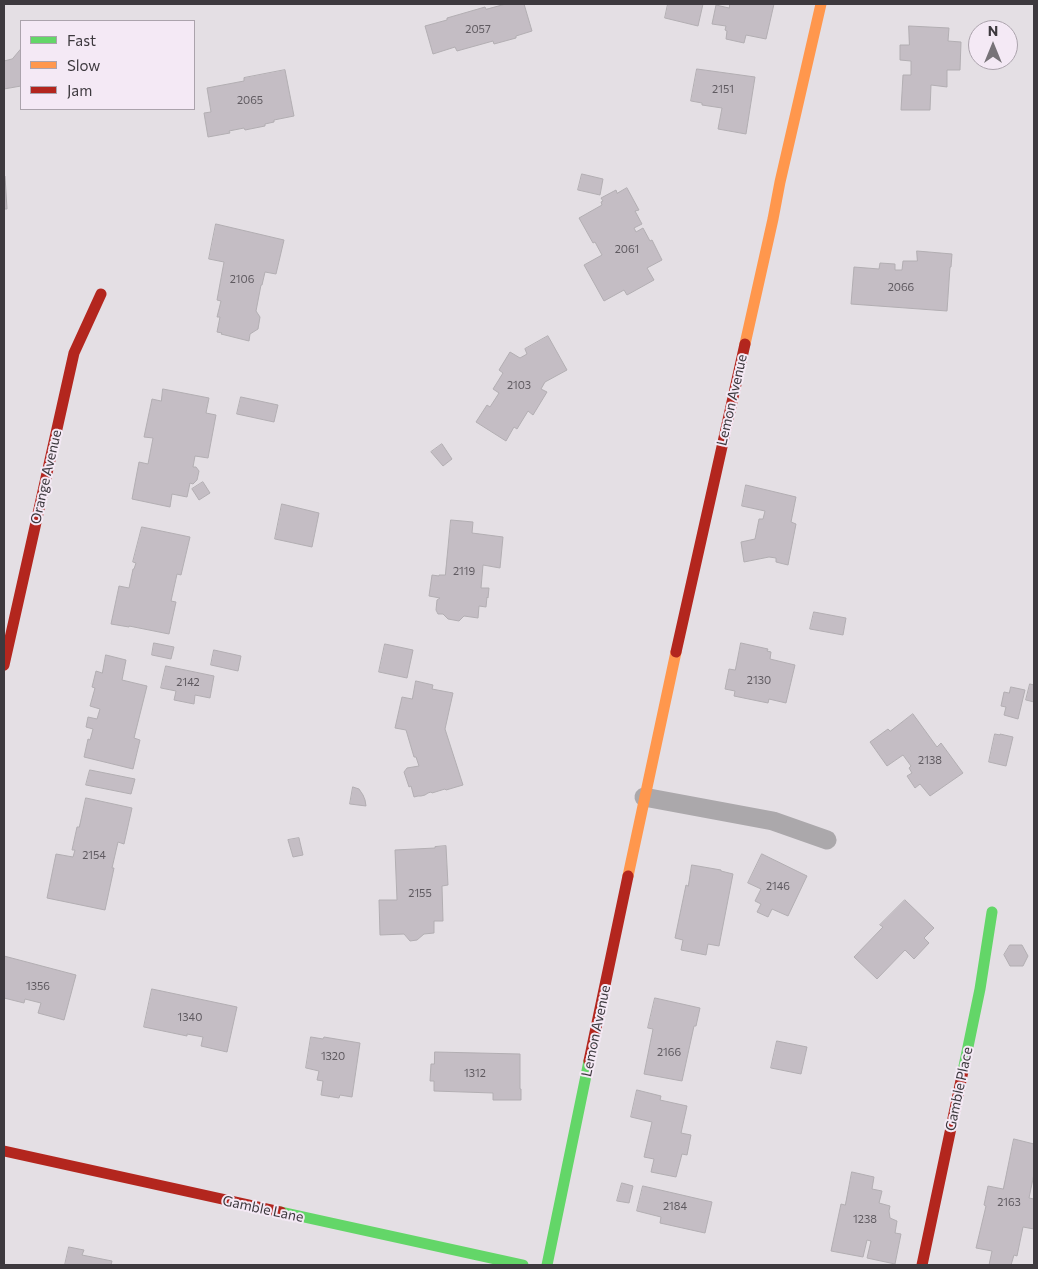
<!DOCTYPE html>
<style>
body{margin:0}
#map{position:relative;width:1038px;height:1269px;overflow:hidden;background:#e4dfe4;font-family:Commissioner,sans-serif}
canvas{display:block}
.frame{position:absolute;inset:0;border:5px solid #3d393e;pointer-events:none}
.legend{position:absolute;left:20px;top:20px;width:175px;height:90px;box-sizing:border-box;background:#f4e9f5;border:1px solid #aba3ac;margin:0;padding:6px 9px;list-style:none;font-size:15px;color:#3d393e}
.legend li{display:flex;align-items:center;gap:10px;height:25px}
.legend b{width:25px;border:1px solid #aba3ac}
.north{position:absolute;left:968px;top:20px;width:50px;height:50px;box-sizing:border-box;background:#f4e9f5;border:1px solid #aba3ac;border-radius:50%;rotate:0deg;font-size:14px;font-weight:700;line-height:20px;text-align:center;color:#3d393e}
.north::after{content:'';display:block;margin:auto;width:18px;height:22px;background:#777378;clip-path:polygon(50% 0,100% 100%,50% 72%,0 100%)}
</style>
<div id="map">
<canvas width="1038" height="1269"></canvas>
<div class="frame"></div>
<ul class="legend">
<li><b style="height:6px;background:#63d668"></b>Fast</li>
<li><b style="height:6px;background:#ff974d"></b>Slow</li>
<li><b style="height:6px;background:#b3261e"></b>Jam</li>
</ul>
<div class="north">N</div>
</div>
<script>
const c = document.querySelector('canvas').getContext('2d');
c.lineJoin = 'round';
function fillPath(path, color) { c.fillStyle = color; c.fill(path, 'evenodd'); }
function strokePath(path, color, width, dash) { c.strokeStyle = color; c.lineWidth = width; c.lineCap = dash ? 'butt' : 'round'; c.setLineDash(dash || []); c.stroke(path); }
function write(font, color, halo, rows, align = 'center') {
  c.font = font + ' Commissioner,sans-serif'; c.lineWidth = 4; c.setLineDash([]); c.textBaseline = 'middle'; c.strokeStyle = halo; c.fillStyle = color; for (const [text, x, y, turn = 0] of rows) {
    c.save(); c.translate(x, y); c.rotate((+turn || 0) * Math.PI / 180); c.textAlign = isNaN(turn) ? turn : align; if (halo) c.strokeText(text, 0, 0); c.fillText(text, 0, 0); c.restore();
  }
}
const building = new Path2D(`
 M506 4H524L532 31 516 36V38L494 44 493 41 457 51 455 47 433 54 425 26 447 20V18L485 7 486 9Z
 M668 4H703L698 26 665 18Z
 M730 4H774L766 39 746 35 744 43 726 39 727 31 725 30 726 26 712 24 716 5 729 8Z
 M909 26 949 28 948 41 961 42 960 70H947V87L931 85 930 110H901L903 75H911V61L900 60V45H909Z
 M21 49V86L4 89V61L12 59Z
 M697 69 755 77 746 134 718 129 722 108 702 105V103L691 101Z
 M285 70 294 116 274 120V122L265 124V126L245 130 244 128 229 131 230 133 208 137 204 113 211 112 207 88 244 81V78Z
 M582 174 603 179 600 195 578 190Z
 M4 176H5L7 209H4Z
 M627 188 639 210 635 211 642 224 634 228 636 232 643 228 650 241 652 240 662 260 647 268 654 280 627 295 624 290 604 301 584 265 602 255 595 242 593 243 579 218 602 205 601 202 603 201 601 198 616 190 617 193Z
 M216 224 284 240 276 274 265 272 262 285H261L256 311 260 317 258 329 250 334 249 341 221 334 222 333 217 332 220 317H217L221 301 217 300 224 262 209 259Z
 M917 251 952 254 951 267H950L947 311 851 304 854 267 879 269 880 263 895 264V270H902L903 261H917Z
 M548 336 567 370 545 382 541 389 547 392 533 415 528 411 517 429 514 427 506 441 476 422 487 405 490 407 499 393 493 389 503 373 499 370 510 352 520 358 527 354 525 349Z
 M163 389 209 398 206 413 216 415 208 458 195 456 193 467H196L199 471 197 480 193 484 190 483 187 497 172 494 170 507 132 499 139 462 148 464 153 438 144 437 152 399 161 401Z
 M241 397 278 405 274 422 237 414Z
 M442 444 452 459 443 466 431 452Z
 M203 482 210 493 199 500 192 489Z
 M746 485 796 497 791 522 796 524 788 565 776 562V558L769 557 744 562 741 542 755 539 759 519H763L765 511 742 506Z
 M282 504 319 513 312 547 275 539Z
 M451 520 473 522 472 533 503 537 500 568 483 565 481 588H489L488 598 487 597 486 607 479 606 478 618 464 616 459 621 448 619 443 614H438L436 610 437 600 440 598 429 596 432 575 439 576V575H445Z
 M142 527 190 537 181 575 177 574 171 601 176 602 169 634 129 626V627L111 624 119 586 129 588 133 569H134L136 563 133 562Z
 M814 612 846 618 843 635 810 629Z
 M154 643 174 647 171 659 152 655Z
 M741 643 768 649 767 651 771 652 770 659 795 665 786 703 769 699 768 703 734 696 735 691 725 689 729 669 735 670Z
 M385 644 413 650 407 678 379 672Z
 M214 650 241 656 238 671 211 665Z
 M106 655 126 660 122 680 147 686 134 738 140 740 133 769 84 757 88 739 90 740 93 729 86 727 88 717 97 719 100 709 90 706 95 688 92 687 96 671 102 673Z
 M166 666 214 676 210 698 195 695 194 704 174 700 176 691 161 688Z
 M416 681 433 685 432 689 453 693 445 729 463 785 446 790 445 789 432 793 431 792 428 793 425 795 421 796H418L414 797 411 786 409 787 404 772 407 768 419 766 416 757H414L406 730 395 728 402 697 412 699Z
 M1030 684 1034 685V702L1026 700Z
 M1011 687 1025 690 1018 719 1004 715 1006 707 1001 706 1004 692 1009 693Z
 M913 714 937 747 941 743 963 773 930 796 920 784 915 788 907 776 912 773 909 768 911 766 903 755 887 766 870 742 888 729 890 731Z
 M995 734 1000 735V734L1013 737 1006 766 989 762Z
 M90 770 135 779 131 794 86 785Z
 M353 787 359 789 363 795 365 800 366 806 350 804Z
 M86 798 132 808 124 844 118 842 112 868H114L105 910 47 898 56 854 73 857 75 850H72L77 827H79Z
 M299 838 303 855 293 857 288 840Z
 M446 846 448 885 442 886 443 921H434V933L424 934 417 940 410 941 404 934 380 935 379 900H397L395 850 435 848V847Z
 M762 854 807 876 788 916 772 909 768 917 757 912 761 904 755 901 761 889 748 883Z
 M692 865 721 870V871L733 874 719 946 708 944 706 955 681 950 683 940 675 938 686 885 688 886Z
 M905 900 934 928 924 938 929 943 914 959 905 950 877 979 854 957 883 927 880 925Z
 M1010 945H1022L1028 956 1023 966H1010L1004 955Z
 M4 956 76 975 64 1020 38 1013 41 1003 25 999 24 1003 4 998Z
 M152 989 237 1007 227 1052 201 1046 203 1037 187 1034V1036L144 1027Z
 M655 998 700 1008 696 1026H694L682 1081 644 1074 653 1029 648 1028Z
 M311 1037 323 1039 324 1037 360 1043 352 1097 340 1095 339 1098 321 1095 323 1081 317 1080 319 1071 306 1068Z
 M777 1041 807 1047 801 1074 771 1068Z
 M435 1052 520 1054V1089H521V1100H493V1093L434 1091V1081H430L431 1064H434Z
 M637 1090 661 1096 660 1100 687 1106 681 1133 691 1135 687 1155 682 1154 676 1177 651 1172 654 1159 644 1157 652 1122 631 1117Z
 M1014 1139 1034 1144V1174L1029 1198 1034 1199V1229L1023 1227 1017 1256 1014 1255 1011 1265H989L992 1251 976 1248 986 1206 984 1205 988 1186 1003 1189Z
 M852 1172 874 1177 872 1189 882 1191 879 1203 890 1206 889 1211 890 1218 897 1221 895 1233 901 1234 895 1264 867 1258 871 1241 867 1240 863 1257 831 1251 841 1204 845 1205Z
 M622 1183 633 1186 629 1203 617 1201Z
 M643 1186 712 1202 705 1233 660 1223 661 1217 637 1211Z
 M69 1247 84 1250 82 1255 112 1261 111 1265H65Z`);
fillPath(building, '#c4bdc4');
strokePath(building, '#b2aeb2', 1);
strokePath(new Path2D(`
 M644 797 773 821 827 840`), '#aba8ab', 19);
strokePath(new Path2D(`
 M963 1071 980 989 992 912
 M281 1212 523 1265
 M547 1265 589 1061`), '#63d668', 11);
strokePath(new Path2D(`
 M745 344 773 219 780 182 821 4
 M628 876 676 652`), '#ff974d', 11);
strokePath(new Path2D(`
 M676 652 745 344
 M4 665 74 353 101 294
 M589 1061 628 876
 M4 1151 281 1212
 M922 1265 963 1071`), '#b3261e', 11);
write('11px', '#5f5a60', null, [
 ["2057",478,29],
 ["2151",723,89],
 ["2065",250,100],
 ["2061",627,249],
 ["2106",242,279],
 ["2066",901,287],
 ["2103",519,385],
 ["2119",464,571],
 ["2130",759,680],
 ["2142",188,682],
 ["2138",930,760],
 ["2154",94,855],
 ["2146",778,886],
 ["2155",420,893],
 ["1356",38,986],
 ["1340",190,1017],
 ["2166",669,1052],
 ["1320",333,1056],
 ["1312",475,1073],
 ["2163",1009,1202],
 ["2184",675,1206],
 ["1238",865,1219]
]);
write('14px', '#3d393e', '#f4e9f5', [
 ["Lemon Avenue",732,400,-77],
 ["Orange Avenue",46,477,-77],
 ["Lemon Avenue",596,1031,-78],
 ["Gamble Place",959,1089,-78],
 ["Gamble Lane",263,1209,12]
]);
</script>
